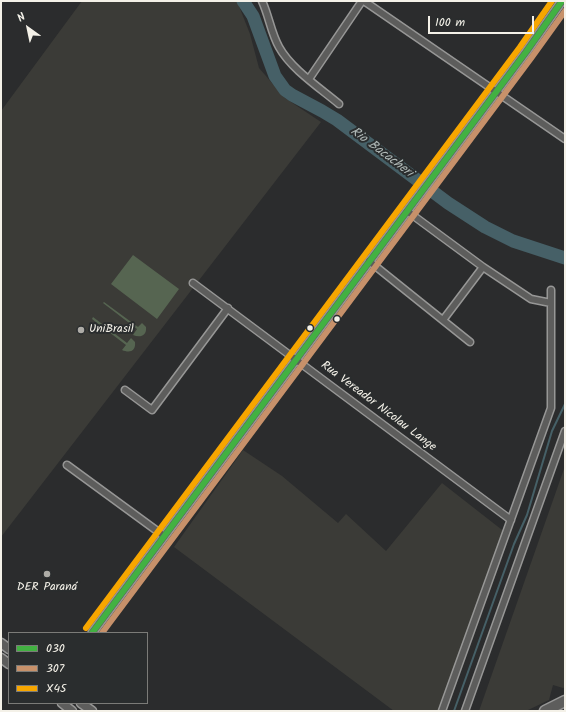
<!DOCTYPE html>
<meta charset="utf-8">
<style>
body{margin:0}
#map{position:relative;width:566px;height:712px;overflow:hidden;background:#2b2c2d;font-family:Kalam,sans-serif}
canvas{display:block}
.frame{position:absolute;inset:0;border:2px solid #f4f1e8;pointer-events:none}
.legend{position:absolute;left:8px;top:632px;width:140px;height:72px;box-sizing:border-box;background:#2a2d2e;border:1px solid #7b7b78;margin:0;padding:5px 7px;list-style:none;font-size:12px;color:#f4f1e8}
.legend li{display:flex;align-items:center;gap:8px;height:20px}
.legend b{width:20px;border:1px solid #7b7b78}
.north{position:absolute;left:8px;top:8px;width:40px;height:40px;-webkit-text-stroke:3px #2a2d2e;paint-order:stroke;rotate:327deg;font-size:11px;font-weight:700;line-height:16px;text-align:center;color:#f4f1e8}
.north::after{content:'';display:block;margin:auto;width:14px;height:18px;background:#f4f1e8;clip-path:polygon(50% 0,100% 100%,50% 72%,0 100%)}
.scale{position:absolute;left:428px;top:16px;width:106px;height:18px;box-sizing:border-box;border:2px solid #f4f1e8;border-top:0;padding-left:5px;font-size:12px;line-height:14px;white-space:nowrap;color:#f4f1e8;-webkit-text-stroke:3px #2a2d2e;paint-order:stroke}
</style>
<div id="map">
<canvas width="566" height="712"></canvas>
<div class="frame"></div>
<ul class="legend">
<li><b style="height:5px;background:#42b142"></b>030</li>
<li><b style="height:5px;background:#c7916a"></b>307</li>
<li><b style="height:5px;background:#f7a600"></b>X45</li>
</ul>
<div class="north">N</div>
<div class="scale">100 m</div>
</div>
<script>
const c = document.querySelector('canvas').getContext('2d');
c.lineJoin = 'round';
function fillPath(path, color) { c.fillStyle = color; c.fill(path, 'evenodd'); }
function strokePath(path, color, width, dash) { c.strokeStyle = color; c.lineWidth = width; c.lineCap = dash ? 'butt' : 'round'; c.setLineDash(dash || []); c.stroke(path); }
function write(font, color, halo, rows, align = 'center') {
  c.font = font + ' Kalam,sans-serif'; c.lineWidth = 4; c.setLineDash([]); c.textBaseline = 'middle'; c.strokeStyle = halo; c.fillStyle = color; for (const [text, x, y, turn = 0] of rows) {
    c.save(); c.translate(x, y); c.rotate((+turn || 0) * Math.PI / 180); c.textAlign = isNaN(turn) ? turn : align; if (halo) c.strokeText(text, 0, 0); c.fillText(text, 0, 0); c.restore();
  }
}
fillPath(new Path2D(`
 M82 1H237L250 34 259 68 285 98 321 122 1 537V111Z
 M243 450 282 476 338 523 346 514 386 551 442 483 506 533 442 711H394L174 547Z
 M565 466V687L563 688 553 685 549 700 526 711H479Z`), '#3b3b37');
fillPath(new Path2D(`
 M133 255 179 289 157 319 111 284Z
 M104 302 138 327 142 323 146 327C147 336 140 338 133 335L137 329 103 303Z
 M93 317 127 343 131 338 135 342C136 352 129 353 122 350L126 345 92 319Z`), '#566551');
strokePath(new Path2D(`
 M454 711 514 544 527 515 552 431 565 404`), '#466067', 2);
strokePath(new Path2D(`
 M243 1 253 16 275 76 285 90 292 95 322 111 337 120 448 203 485 227 513 241 565 258`), '#466067', 13);
const minor = new Path2D(`
 M262 1C269 16 271 33 279 47 291 69 320 88 339 104
 M364 1 565 139
 M309 79 362 1
 M407 211 483 267 531 299 551 303
 M369 261 470 342
 M193 283 511 520
 M443 320 483 267
 M125 390 152 410 228 308
 M67 465 164 536
 M442 711 551 408V290
 M465 711 565 431`);
const tertiary = new Path2D(`
 M92 633 526 52 562 1`);
const secondary = new Path2D(`
 M1 643 9 649
 M1 658 9 664
 M62 703 72 711
 M81 703 92 711`);
const trunk = new Path2D(`
 M545 711 565 701`);
strokePath(minor, '#979796', 9);
strokePath(tertiary, '#979796', 10);
strokePath(secondary, '#979796', 11);
strokePath(trunk, '#979796', 13);
strokePath(minor, '#5d5d5c', 6);
strokePath(tertiary, '#5d5d5c', 7);
strokePath(secondary, '#5d5d5c', 8);
strokePath(trunk, '#5d5d5c', 10);
strokePath(new Path2D(`
 M92 633 526 52 562 1`), '#42b142', 6);
strokePath(new Path2D(`
 M102 633 532 57 565 11`), '#c7916a', 6);
strokePath(new Path2D(`
 M86 628 520 47 552 1`), '#f7a600', 6);
for (const [x, y, r, color] of [
 [337,319,3.5,"#f4f1e8"],
 [310,328,3.5,"#f4f1e8"],
 [81,330,4,"#aeaca7"],
 [47,574,4,"#aeaca7"]
]) { const dot = new Path2D(); dot.arc(x, y, r, 0, 2 * Math.PI); c.fillStyle = color; c.fill(dot); strokePath(dot, '#2a2d2e', 1.5); }
write('12px', '#f4f1e8', '#2a2d2e', [
 ["UniBrasil",89,330],
 ["DER Paraná",47,588,"center"]
], 'left');
write('12px', '#f4f1e8', '#2a2d2e', [
 ["Rua Vereador Nicolau Lange",378,407,37]
]);
write('italic 13px', '#b0b9b7', '#2a2d2e', [
 ["Rio Bacacheri",381,153,37]
]);
</script>
